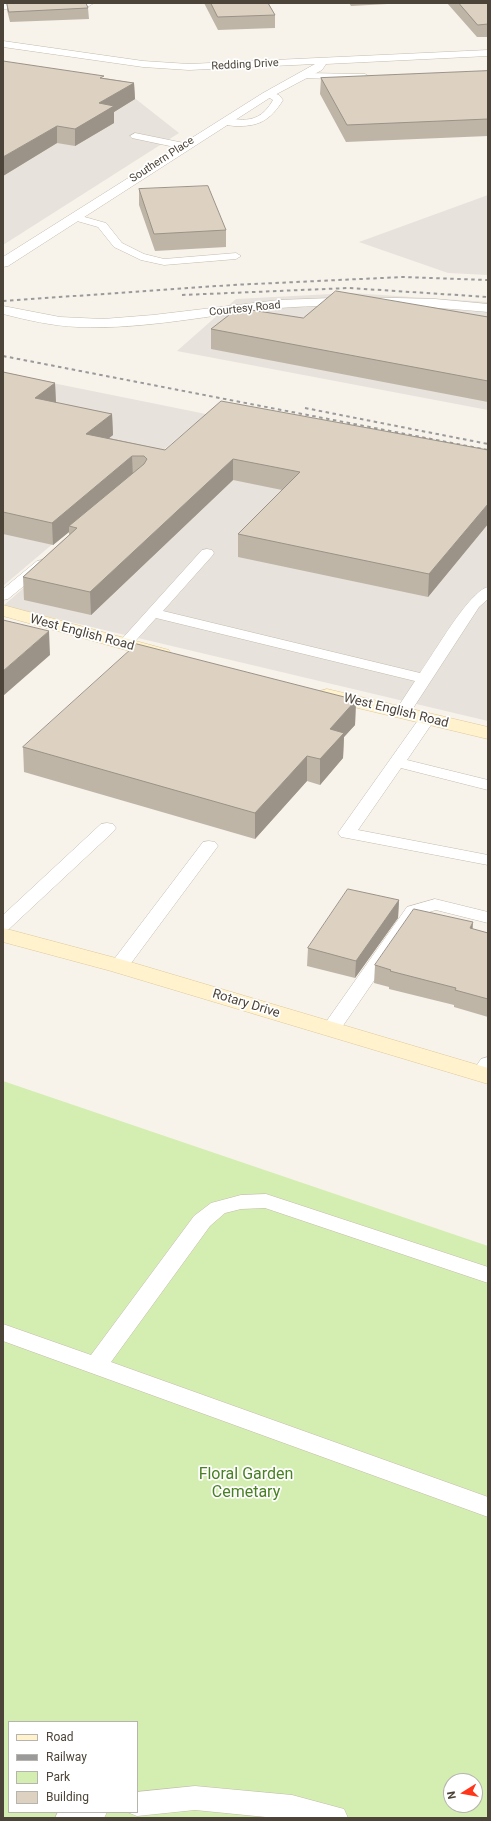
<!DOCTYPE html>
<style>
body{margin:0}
#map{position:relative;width:491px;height:1821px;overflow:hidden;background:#f7f3eb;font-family:Roboto,sans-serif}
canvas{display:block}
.frame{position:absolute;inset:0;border:4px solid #4c4438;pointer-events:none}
.legend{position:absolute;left:8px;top:1721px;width:130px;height:92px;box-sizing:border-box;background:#fff;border:1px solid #b7b4af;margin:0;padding:5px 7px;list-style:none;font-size:12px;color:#4c4438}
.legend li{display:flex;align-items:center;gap:8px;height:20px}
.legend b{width:20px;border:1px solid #b7b4af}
.north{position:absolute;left:443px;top:1773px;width:40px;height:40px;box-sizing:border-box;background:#fff;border:1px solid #b7b4af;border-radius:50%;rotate:259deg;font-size:11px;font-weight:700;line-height:16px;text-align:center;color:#4c4438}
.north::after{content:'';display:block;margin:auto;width:14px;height:18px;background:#ff361a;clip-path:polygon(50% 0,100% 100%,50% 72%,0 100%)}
</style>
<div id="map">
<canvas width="491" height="1821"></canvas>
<div class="frame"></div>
<ul class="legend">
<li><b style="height:5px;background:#fff2cd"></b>Road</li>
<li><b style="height:5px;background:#9a9a9a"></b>Railway</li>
<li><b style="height:11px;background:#d4eeb1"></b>Park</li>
<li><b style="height:11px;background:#ddd2c2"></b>Building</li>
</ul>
<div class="north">N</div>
</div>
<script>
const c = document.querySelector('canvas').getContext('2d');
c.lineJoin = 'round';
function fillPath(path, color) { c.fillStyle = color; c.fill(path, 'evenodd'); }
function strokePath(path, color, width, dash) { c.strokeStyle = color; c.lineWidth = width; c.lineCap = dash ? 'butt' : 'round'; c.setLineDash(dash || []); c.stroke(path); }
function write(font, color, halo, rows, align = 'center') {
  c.font = font + ' Roboto,sans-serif'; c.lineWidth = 3.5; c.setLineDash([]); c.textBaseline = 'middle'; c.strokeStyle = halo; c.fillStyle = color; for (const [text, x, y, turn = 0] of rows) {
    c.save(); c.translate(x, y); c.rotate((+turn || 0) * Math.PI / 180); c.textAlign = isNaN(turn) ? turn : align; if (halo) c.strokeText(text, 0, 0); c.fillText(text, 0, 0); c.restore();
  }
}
fillPath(new Path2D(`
 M3 70 132 96 179 133 3 245Z
 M488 195V275L448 273 359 242Z
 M351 293 488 302V410L177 351 236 299Z
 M3 373 206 414 3 586Z
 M223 414 488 466V721L3 606Z`), '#e7e2dc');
fillPath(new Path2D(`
 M3 1081 488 1246V1818H3ZM9 1722H137V1812H9ZM451 1781H475V1805H451Z`), '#d4eeb1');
const lane = new Path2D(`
 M303 73 365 74 370 77 365 80 300 78 298 76 300 74Z
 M268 91 279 95 283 100C270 121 258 127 234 126 229 125 223 126 219 122 229 111 254 134 273 100L263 94Z
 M135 133 184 143 189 146 184 149 132 138 130 136Z
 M74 214 106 223 122 243 144 254 164 259 236 253 241 256 236 259 164 265 141 260 114 247 98 227 70 219 69 217Z
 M207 549 212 550 214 553 212 556 163 611 420 673C433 655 469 591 488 587V599L479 607 408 716 402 718 396 716 394 713 415 681 156 618 130 647 125 649 120 647 117 644 120 641 202 550Z
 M42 560 47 561 49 564 47 567 8 599 3 600V589L37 561Z
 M427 714 433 716 435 719 407 760 488 780V790L401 768 358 830 488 855V865L347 838 341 837 338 833 421 716Z
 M107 823 113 824 116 828 113 832 9 929 3 930V915L101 824Z
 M209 841 215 842 218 846 126 970 119 972 112 970 110 966 112 962 203 842Z
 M435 899 488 912V923L436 910 419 915 338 1033 331 1035 324 1033 321 1029 407 907Z
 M488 1057V1078L481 1080 474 1079 471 1074 481 1059Z
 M266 1194 488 1267V1283L265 1208 241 1209 225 1213 210 1226 111 1362 488 1497V1517L3 1341V1324L91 1355 194 1216 211 1203 241 1195Z
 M195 1786 292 1795 344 1809 348 1818H276L195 1810 137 1816 127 1812H137V1792Z
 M58 1812H107L104 1818H55Z`);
const street = new Path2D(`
 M3 3H94L89 6 3 9Z
 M3 41 143 61 189 64 488 50V56L326 64 322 70 271 97 8 266 3 267V257L263 93 315 64 189 70 143 67 3 47Z
 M358 297 435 299 488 304V312C419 305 349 303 279 308 212 314 145 330 78 327 52 326 27 320 3 314V306L60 317 103 319 153 315 279 300Z`);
const secondary = new Path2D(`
 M3 605 169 650 171 654 169 658 162 660 3 616Z
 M327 689 488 727V739L320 699 317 695 320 691Z
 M3 928 127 961 488 1068V1084L111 971 3 942Z`);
strokePath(lane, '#c4bbac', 1);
strokePath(street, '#c4bbac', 1);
strokePath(secondary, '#dec999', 1);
fillPath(lane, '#fff');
fillPath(street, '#fff');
fillPath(secondary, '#fff2cd');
strokePath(new Path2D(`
 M182 295 349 288 488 297
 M3 301 232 285 403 277 488 280
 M3 356 488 450
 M305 408 488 444`), '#9a9a9a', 2, [3.5, 3.5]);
fillPath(new Path2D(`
 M7 3H86L88 8 89 19 10 22 7 10Z
 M204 3H268L275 15V28L218 30Z
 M349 3H406L351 6Z
 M447 3H488V37H477Z
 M488 71V136L346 142 320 94 321 78Z
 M104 78 134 83 135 99 114 112V123L75 146 57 143 3 176Z
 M139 189 226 230V247L155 251 139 205Z
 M488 317V402L211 349V329Z
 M3 372 55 383 56 403 112 414 113 435 109 438 165 450H488V524L428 597 238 557V534L282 490 233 480 91 615 24 600 23 577 69 535V532L53 545 3 534Z
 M356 700 355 725 344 737 343 758 320 785 307 781 255 839 24 772 23 747Z
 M399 900 398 918 355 978 307 966 308 948Z
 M473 929 488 933V1017L454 1007V1005L389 989V987L374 983 375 965Z`), '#beb5a7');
fillPath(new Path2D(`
 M134 83 135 99 114 112V123L75 146V129L99 103Z
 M57 126V143L3 176V157Z
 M55 383 56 404 35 398Z
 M112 414 113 435 87 455 86 434Z
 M132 456 133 478 69 526V532L53 545 52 523Z
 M233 459V480L91 615 90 592Z
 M488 504V524L428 597 429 574Z
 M49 631 50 655 3 696V671Z
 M356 700 355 725 344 737 343 758 320 785V759L330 729Z
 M307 756V781L255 839V813Z
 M399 900 398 918 355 978 356 961Z
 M473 922 472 939 470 928Z`), '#9b9388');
const building = new Path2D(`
 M7 3H86L88 8 9 12Z
 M211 3H268L275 15 218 17Z
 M459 3H488V24L478 25Z
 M3 61 104 76 100 78 134 83 99 103 114 106 75 129 57 126 3 157Z
 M488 71V119L347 125 321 78Z
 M208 186 226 230 154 234 139 189Z
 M336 291 488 317V381L211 329 238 308 303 318Z
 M3 372 55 383 35 398 112 414 86 434 165 450 221 401 488 450V504L429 574 238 534 300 472 233 459 90 592 23 577 77 528 69 526 144 464 147 459 144 456H132L52 523 3 512Z
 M3 620 49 631 3 671Z
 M137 644 356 700 330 729 344 733 320 759 307 756 255 813 23 747Z
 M348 889 399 900 356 961 308 948Z
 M414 909 473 922 470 928 488 933V999L455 990 456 988 390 971 391 970 375 965Z`);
fillPath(building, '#ddd2c2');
strokePath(building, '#9b9388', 1);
write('11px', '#4c4438', '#fff', [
 ["Redding Drive",245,65,-3],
 ["Southern Place",162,160,-33],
 ["Courtesy Road",245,309,-6]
]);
write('13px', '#4c4438', '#fff', [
 ["West English Road",82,633,15],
 ["West English Road",396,711,14],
 ["Rotary Drive",246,1004,17]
]);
write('16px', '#488022', '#fff', [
 ["Floral Garden",246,1475],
 ["Cemetary",246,1493]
]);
</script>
